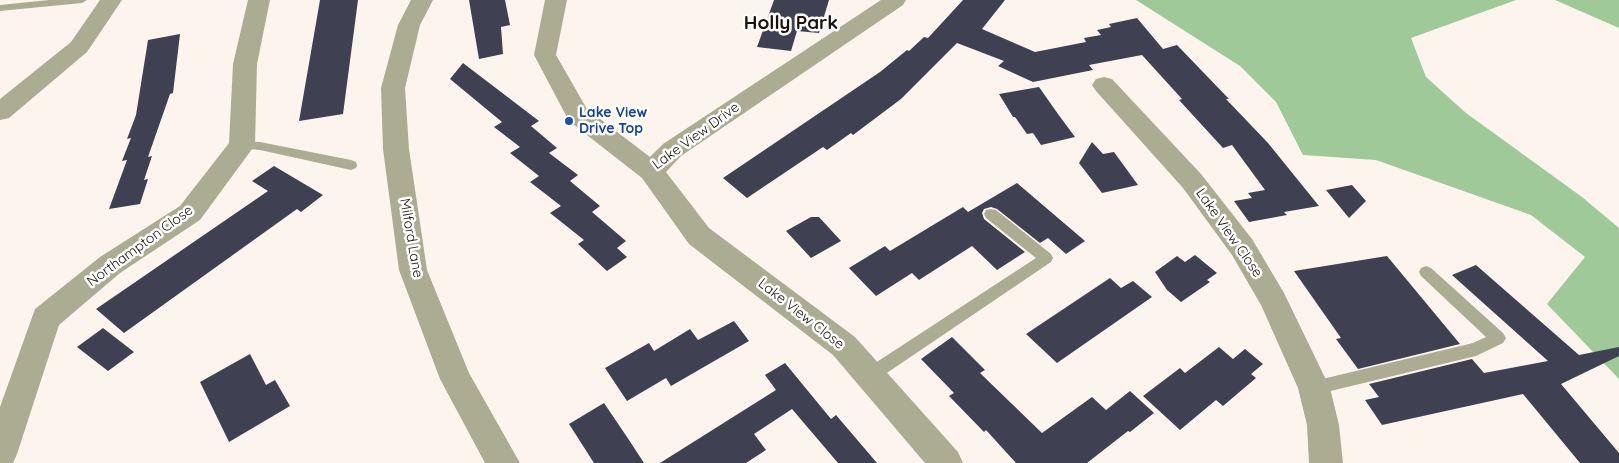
<!DOCTYPE html>
<style>
body{margin:0}
canvas{display:block;background:#fdf4ee}
</style>
<canvas width="1619" height="463"></canvas>
<script>
const c = document.querySelector('canvas').getContext('2d');
c.lineJoin = 'round';
function fillPath(path, color) { c.fillStyle = color; c.fill(path, 'evenodd'); }
function strokePath(path, color, width, dash) { c.strokeStyle = color; c.lineWidth = width; c.lineCap = dash ? 'butt' : 'round'; c.setLineDash(dash || []); c.stroke(path); }
function write(font, color, halo, rows, align = 'center') {
  c.font = font + ' Quicksand,sans-serif'; c.lineWidth = 5; c.setLineDash([]); c.textBaseline = 'middle'; c.strokeStyle = halo; c.fillStyle = color; for (const [text, x, y, turn = 0] of rows) {
    c.save(); c.translate(x, y); c.rotate((+turn || 0) * Math.PI / 180); c.textAlign = isNaN(turn) ? turn : align; if (halo) c.strokeText(text, 0, 0); c.fillText(text, 0, 0); c.restore();
  }
}
fillPath(new Path2D(`
 M1136 0H1516L1411 38 1426 77 1466 113 1582 197 1619 228V379L1547 304 1585 257 1531 215 1376 160 1303 155 1276 102 1240 66Z
 M1555 0H1619V28Z`), '#9fc999');
fillPath(new Path2D(`
 M320 0H358L343 114 299 121Z
 M469 0H505L510 25 501 27 503 54 479 59Z
 M774 0H829L819 33 797 31 791 51 757 47Z
 M963 0H1005L982 29 1035 52 1086 42 1084 38 1101 35 1097 30 1111 27 1109 24 1137 18 1163 49 1177 45 1229 99H1226L1268 143 1319 206 1284 212 1287 215 1249 222 1234 201 1252 198 1248 193 1265 190 1232 145 1223 148 1179 100 1182 99 1142 55 1089 65 1093 70 1033 82 998 66 1004 61 957 43 901 99 853 135 851 133 827 150 823 147 747 198 723 178 880 72 907 50 909 51 924 37 928 38Z
 M180 34 173 93 170 94 148 157 152 156 144 180 148 179 140 204 109 209 127 160 122 161 131 138 127 139 136 115 148 40Z
 M463 63 539 121 531 126 557 148 549 153 578 175 570 181 600 206 592 212 626 241 617 248 627 257 607 271 578 244 584 240 550 213 561 206 530 182 539 176 510 153 520 147 494 127 502 122 450 79Z
 M1039 87 1058 114 1075 137 1041 145 1033 133 1027 134 1015 117H1013L999 94Z
 M1092 142 1103 154 1114 152 1138 185 1102 193 1079 163Z
 M274 166 323 195 301 212 297 209 124 333 96 309 268 191 252 181Z
 M1017 183 1085 241 1066 254 1048 238 1040 243 997 209 991 207 984 209 982 213 984 219 1025 252 997 270 972 246 919 280 912 273 876 296 849 268 885 246 890 251 963 207 968 212Z
 M1352 185 1366 201 1349 218 1326 190Z
 M811 217H819L841 241 811 258 786 231Z
 M1195 255 1217 273 1207 280 1210 282 1181 302 1167 290 1155 272 1177 256 1185 262Z
 M1387 256 1460 344 1358 369 1336 339 1341 338 1294 271Z
 M1476 265 1579 355 1619 347V356L1561 384 1619 453V463H1580L1523 394 1382 425 1365 400 1379 397 1369 384 1472 359 1484 373 1548 361 1452 275Z
 M1110 278 1121 288 1133 281 1152 297 1057 363 1026 334Z
 M734 321 749 341 671 386 666 378 627 401 605 368 649 343 654 351 690 329 698 340Z
 M103 328 134 352 108 371 77 347Z
 M952 337 985 370 980 373 1042 433 1092 397 1106 410 1130 391 1154 413 1130 432 1128 431 1087 463H1016L986 430 984 432 949 396 954 393 921 359Z
 M1219 347 1233 359 1245 349 1263 364 1251 374 1256 378 1223 406 1216 400 1180 430 1143 396 1180 368 1185 373Z
 M250 354 266 385 275 380 290 406 229 442 200 382Z
 M785 363 831 419 836 415 877 463H838L792 409 754 434 766 450 746 463H660L776 390 765 375Z
 M604 403 627 437 644 463H594L569 424Z`), '#3f4052');
fillPath(new Path2D(`
 M49 0H87L82 3 0 11V5Z
 M242 141 260 142 351 160 356 162 357 165 356 168 351 170 260 150 238 148 236 145 238 142Z
 M991 209 996 210 1051 254 1053 258 1051 262 875 381 869 383 863 381 861 376 863 371 1036 258 986 218 984 214 986 210Z
 M1426 266 1431 268 1503 333 1506 338 1503 343 1476 356 1314 395 1308 393 1306 388 1308 383 1314 381 1473 343 1486 337 1421 276 1419 272 1421 268Z`), '#acac92');
fillPath(new Path2D(`
 M100 0H122L87 52 9 118 0 120V99L71 42Z
 M248 0H270L257 64 255 145 200 220 120 273 59 325 17 454 13 463H0V407L35 309 100 257 180 206 229 143 233 64Z
 M411 0H433L420 25 405 88 409 149 427 270 469 373 520 463H485L440 379 399 270 383 149 381 88 398 25Z
 M545 0H567L556 55 587 109 650 157 663 144 881 0H906L903 5 681 156 666 172 709 228 855 337 958 452 963 463H925L833 355 689 244 642 178 569 121 534 55Z
 M1104 77 1112 79 1201 174 1252 239 1284 293 1330 388 1339 425 1343 463H1309L1307 425 1298 388 1261 305 1232 255 1183 188 1096 91 1092 85 1096 79Z`), '#acac92');
for (const [x, y, r, color] of [
 [569,121,5,"#1a4fb4"]
]) { const dot = new Path2D(); dot.arc(x, y, r, 0, 2 * Math.PI); c.fillStyle = color; c.fill(dot); strokePath(dot, '#fff', 2); }
write('bold 14px', '#164399', '#fff', [
 ["Lake View",579,113],
 ["Drive Top",579,129]
], 'left');
write('14px', '#19120d', '#fff', [
 ["Lake View Drive",696,136,-36],
 ["Lake View Close",1229,233,55],
 ["Milford Lane",411,238,80],
 ["Northampton Close",140,246,-36],
 ["Lake View Close",801,314,38]
]);
write('bold 19px', '#19120d', '#fff', [
 ["Holly Park",791,23]
]);
</script>
